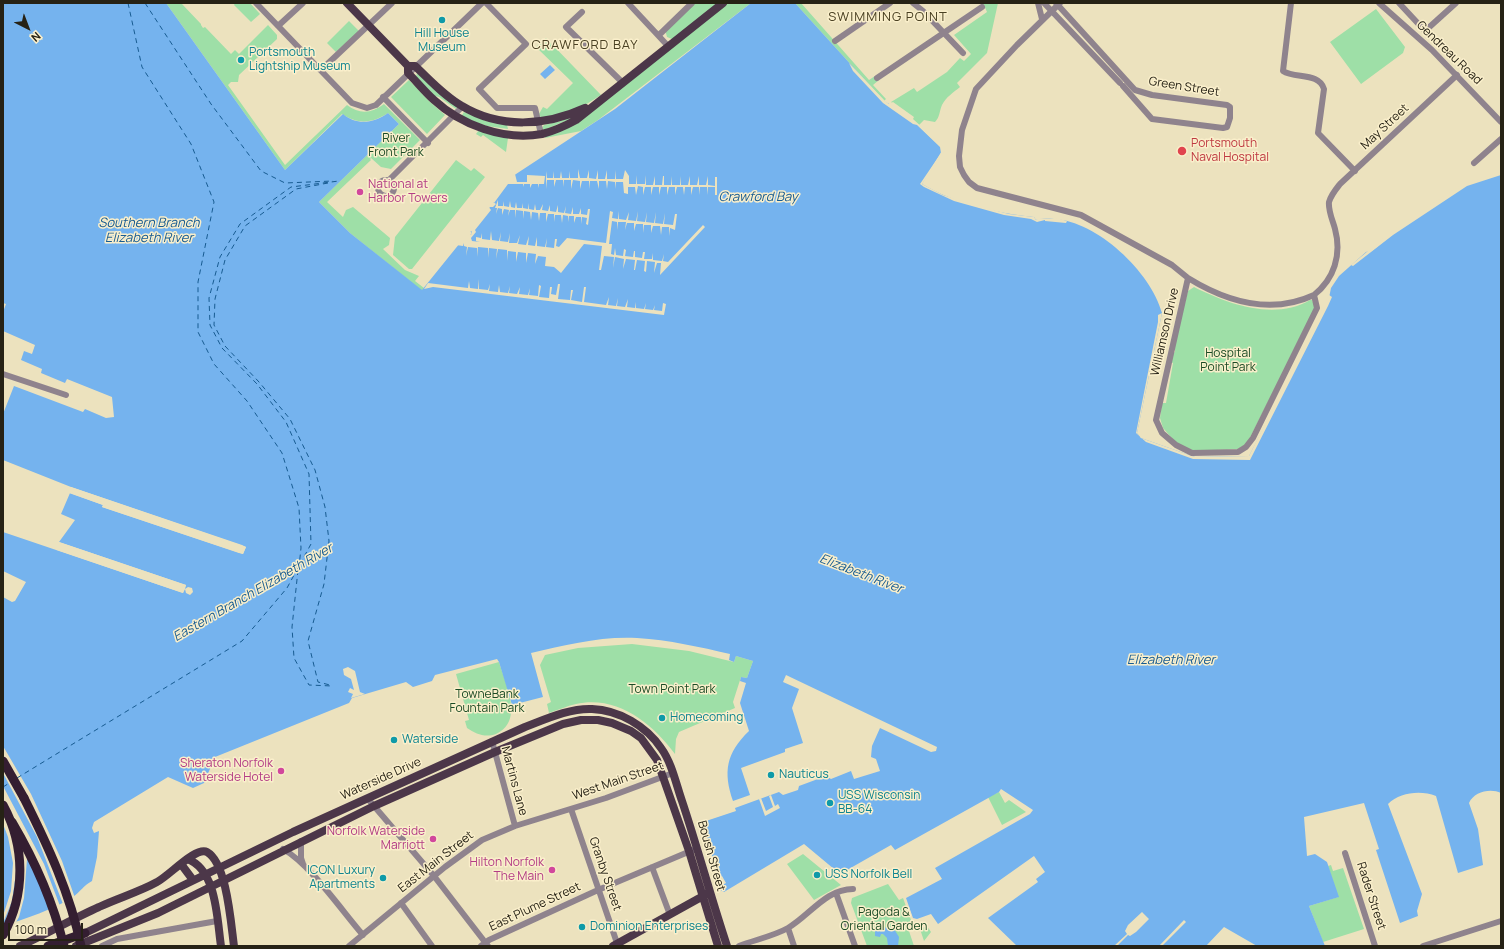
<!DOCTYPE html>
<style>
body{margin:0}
#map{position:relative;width:1504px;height:949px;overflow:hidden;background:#ece2be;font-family:Manrope,sans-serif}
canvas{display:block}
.frame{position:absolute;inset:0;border:4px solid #262215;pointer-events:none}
.north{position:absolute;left:8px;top:8px;width:40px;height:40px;-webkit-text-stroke:3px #faefcb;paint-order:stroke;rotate:138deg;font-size:11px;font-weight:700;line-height:16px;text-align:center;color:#262215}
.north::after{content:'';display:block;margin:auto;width:14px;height:18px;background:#262215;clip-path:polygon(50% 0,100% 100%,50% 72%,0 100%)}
.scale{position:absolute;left:8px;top:923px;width:75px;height:18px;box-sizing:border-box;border:2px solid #262215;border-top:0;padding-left:5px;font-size:12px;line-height:14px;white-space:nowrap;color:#262215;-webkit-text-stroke:3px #faefcb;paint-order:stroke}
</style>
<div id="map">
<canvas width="1504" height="949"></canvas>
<div class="frame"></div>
<div class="north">N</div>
<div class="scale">100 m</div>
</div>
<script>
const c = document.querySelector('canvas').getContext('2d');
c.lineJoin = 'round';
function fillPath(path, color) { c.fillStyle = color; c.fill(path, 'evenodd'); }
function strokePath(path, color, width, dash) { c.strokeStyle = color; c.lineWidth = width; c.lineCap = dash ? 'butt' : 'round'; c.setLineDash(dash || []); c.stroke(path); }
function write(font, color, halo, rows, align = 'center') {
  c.font = font + ' Manrope,sans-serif'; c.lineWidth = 3; c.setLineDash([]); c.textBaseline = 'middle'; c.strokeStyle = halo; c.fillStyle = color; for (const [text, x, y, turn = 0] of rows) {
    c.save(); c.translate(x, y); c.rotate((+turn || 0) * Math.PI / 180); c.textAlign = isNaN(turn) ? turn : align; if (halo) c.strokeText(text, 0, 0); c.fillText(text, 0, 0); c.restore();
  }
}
fillPath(new Path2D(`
 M166 3H183L182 4 201 24V25L203 28 205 27 231 54 235 50 239 54 268 25 277 35V39L239 75 238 82H231L228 85 285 165 347 105C360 115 372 113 384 104L420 140 391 169 381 167 371 158 370 159 371 160 327 202 343 217 346 210 353 207 390 238 389 245 383 249 405 270 419 276 415 281 424 288 422 291 350 233 319 202 399 124 388 113C373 123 358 125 342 114L285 170Z
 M235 3H250L260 14 251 22 234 5Z
 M695 3H751L598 120 581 131 545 138 546 136 570 125 672 39 667 37 665 29Z
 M795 3H801L869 80 875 76 879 80 873 85 886 99 884 101Z
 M983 3H998L987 53 957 83 960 87C954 92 946 97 942 105 939 112 940 117 935 122L924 120 918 126 891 102 914 88 917 92 947 72 960 58 964 61 971 54 954 35 987 12Z
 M1376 9 1405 47 1403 53 1361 84 1330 42Z
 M349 21 359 31 336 52 327 43Z
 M546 38 601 95 577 110 541 118 539 114 543 107 547 109 573 83 536 47Z
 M417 73 457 107 456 109 439 97 435 96 416 77Z
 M409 80 429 101 445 115 427 134 391 97Z
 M464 112 486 121 507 125 508 129 487 126 464 118 462 115Z
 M579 113 580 115 544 130 542 128 544 125 561 121Z
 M479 130 508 138 506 152 483 135 481 137 476 134Z
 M456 160 471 171 474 168 485 177 412 269H409L393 255 395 237Z
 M1194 287C1228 304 1274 321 1310 300H1312L1315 307 1250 438 1245 445 1238 449 1194 451 1177 444 1163 428 1160 418 1162 403H1166L1173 363 1170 362 1173 353 1175 352V341L1188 291Z
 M632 644 689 651 734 662 736 656 753 661 747 678 741 677 733 702 735 708 679 732 676 739 675 754C652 723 617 695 576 704 567 706 558 710 549 713L547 704 551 702 540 665 545 655 578 648Z
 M499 662C505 683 525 721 496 734 485 738 476 734 467 728L465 721 469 720 456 674Z
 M999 792 1005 803 1009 800 1026 812 1002 825 988 797Z
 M803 854 841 885 814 900 787 864Z
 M1331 865 1333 871 1343 868 1364 929 1323 942 1309 906 1338 897 1328 866Z
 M888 884 899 900 903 898 911 920 908 928 914 946H867L851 903 852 898Z
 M927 926 931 932 924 941 920 929Z`), '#9edfa7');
fillPath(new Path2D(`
 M3 3H166L285 170 343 114C357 126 374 123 388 113L399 124 319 202 350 233 422 290 464 238 466 239 472 233 470 231 490 207H493L496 204 493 202 513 176 615 109 751 3H795L884 101 905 113 943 149 922 184C956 204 996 213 1034 217L1036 220C1041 218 1047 218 1054 219 1097 221 1151 272 1162 313L1137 433 1141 438 1195 457 1249 456 1328 303 1331 288 1339 276 1366 252 1373 250 1398 229 1463 186 1501 174V793C1490 788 1474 792 1469 803L1478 829 1483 865 1458 873 1436 796C1421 790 1400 792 1388 804L1422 894 1417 911 1418 916 1400 923 1376 850 1379 849 1364 803 1304 817 1307 856 1315 854 1327 862 1339 897 1309 906 1325 946H1257L1224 927 1206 946H1017L988 918 1038 882 1036 879 1045 872 1034 856 938 924 931 914 917 919 913 918 906 898 942 879 935 868 1030 814 1033 810 1001 789 999 792 895 850 891 845 840 874 804 844 724 892 717 888 726 883 722 876 718 878 703 822 736 811 735 808 779 792 783 795 798 790 799 786 826 776 831 779 851 771 854 779 880 771 876 759 871 757 872 746 880 728 931 752 936 751 937 747 786 675 783 682 799 689 792 708 803 743 785 749V752L741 768 750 795 733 801C723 772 726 753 749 731L740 703 746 683 740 681 741 677 747 678 753 661 736 656 734 662 729 660 730 654C700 647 669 640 637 638 601 636 566 645 531 653L543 697 512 705 499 662 497 659 435 675 432 681 413 687 406 682 352 698 349 703 215 757 204 783 193 788 168 777 94 822 92 828 94 833 99 831 97 857 92 881C84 885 80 892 73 897 52 910 27 918 3 926V597L12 602 15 601 26 582 3 571V532L183 593 186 585 180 583 59 542 75 520 61 514 70 493 103 505 102 507 239 553 243 554 246 547 71 487 3 460V414L14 386 83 412 85 409 106 418 114 417 112 397 67 379 65 383 41 373 42 369 21 360 24 351 32 354 35 345 3 331V312L6 304 3 303Z
 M550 65 555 70 545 79 540 74Z
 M876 924H881L880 928 883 931 886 927 889 930 894 929 899 937 898 946H888L887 938 883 934H881L880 937 875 936V926Z`), '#75b3ee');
fillPath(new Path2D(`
 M849 63 885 101 889 104 893 102 914 117 913 119 945 148V151L922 184 943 195 978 206 1009 214 1034 217 1036 220 1039 218 1060 219 1067 221 1066 223 1045 221V220L1037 222 1031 219 1004 215 954 201 924 187 920 184 941 153 940 147 917 125 913 124 883 103 853 71Z
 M578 169 580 178H587L589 170V178L596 179 598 170V179H605L607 170V179H615L616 170V179H623L625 170 629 176V184H636V175L637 184H645L646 175V185H653L655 176V185H662L663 176H664V185H671L672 176V185H680L681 176V185H688L690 176V185H697L699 176V185H706L708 176V185L715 186V177H717V195H715V187H708V195L707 187H700L699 195V187H693L691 195V187H685L684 195 683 187H677L675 195V187H669L667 195V187H661L659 195V187H653L651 195V187H645L643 195V187L638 186 636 195 635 187H628V194L624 193 623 182H616L615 189V182L608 181 607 189 606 181H599V189L597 181H590L589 189V181H582L580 189V181L573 180 571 189V180H564V187L563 180H556L554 187V180H547L546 189V171L547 178H553L554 171V178H560L561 171 562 178H569V171L570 178H578Z
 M1501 172V175L1467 186 1393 235 1353 266 1351 265 1397 227 1462 184Z
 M515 174 517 182H527V175L545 176 544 184H539L538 188V184H532L530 188V184H524L523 187V184H508L494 203 492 201 509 178Z
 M498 200V206H503V201L504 206 509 207 510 201 511 207 515 208 516 202 517 208H522L523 203V208L528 209 529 203V209L534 210 535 204 536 210H540L543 204 542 210 548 211 550 205V211L556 212 558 205V212L564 213 566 206 565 213 571 214 573 207V214H579L581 208V214L587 215 588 209H590L588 225 586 224 587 218 582 217 581 224V217H576L574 223V216H569L568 222V216L563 215 562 223 561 215H555L554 222V214H548L546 222V213H540L539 221 538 213 532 212 531 220 530 212 524 211 523 219V211L516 210V218L515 210H510L508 216 509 210 504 209 502 215V209L498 208 496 214 497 208H495Z
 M488 206 491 210 475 230 476 232 471 238 472 241 480 242 476 241V237L481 238 482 233V239L490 240 491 231 492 240 499 241 501 232 500 241 508 242 510 233 509 243H517L520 235 518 244 526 245 529 236 528 245 535 246 537 237V246L545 247 547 238 546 247 554 248 555 239H557L556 246 559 247 567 238 606 243 610 211 613 212 612 218 618 219 619 211V219L626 220 629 212 628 220 636 221 638 211 637 221 645 222 647 212 646 222 654 223 656 212 655 223 663 224 665 213 664 224 673 225 675 214H677L675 230 670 228 669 236V227H662L661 235 660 226H653L651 233V225H644L643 233V224H636L634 231V223H627L625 230 626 222H618L617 230V222L612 221 609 244H612L611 254 614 255 615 248 616 255 623 256 624 249 626 250 625 256 633 257 634 251H635V257L642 258 643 252H645L644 259H652L653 253V260L662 261 664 254 663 261 668 262 703 225 705 227 660 275 661 263H657L654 273 655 262 647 261 646 272 644 271 645 261 637 260 635 270H634L635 260 626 259 623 269 624 259 615 257 613 268 614 257 604 256 601 270H599L602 246 584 244 561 273 554 267 545 266 546 257 538 256 535 264 536 254 528 253 526 263V253L518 252 516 262V252L508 251 507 261V250L498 249 496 259 497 249 489 248 488 258V248L478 247 477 257V248L468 247 466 256 467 247 464 246V243L463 246 456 245 463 236 465 237 469 233 471 235 472 232 471 231 469 233V230Z
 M479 279V289L488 290 490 284 489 291 498 292 499 285 500 292 508 293 510 286 509 293 517 294 520 287 519 294 528 295 530 288 529 295 538 296 539 285 541 286 539 297 549 298 550 287H552L551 294 556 295 558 284H560L558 299 570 300 571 290H573L571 300 582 302 584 287H586L584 302 606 305 609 297 608 305 616 306 618 298 617 306 625 307 628 299 627 307 635 308V302L636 308 644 309 646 303 645 309 653 310 655 305 654 310 662 311 663 303 666 304 664 315 433 287 424 289 428 283 468 288 469 281 470 288 478 289Z
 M1329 295 1332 297 1328 306 1250 460 1193 459 1146 442 1136 433 1158 322V315L1162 313 1137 433 1141 438 1195 457 1249 456Z
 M71 487 242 545 246 547 243 554 102 507 103 505 69 493V491L104 503 105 506 240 551 242 552 243 548 70 489Z
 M59 542 180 583 186 585 185 589 188 587 192 588 193 592 190 595 186 593 185 589 183 593 177 591 57 550 58 548 178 589 182 591 183 586 59 544Z
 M348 667 355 671 360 692 365 694 351 698 353 694 348 692 350 688 354 690 351 679 344 675 343 669Z
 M3 746 31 794 62 861 75 898 63 904 37 837 3 773Z
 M3 786 44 864 60 906 51 910 29 858 27 859 24 898 19 917 15 924 3 928 15 893 16 873 12 901 3 923V916L11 891 13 863 8 837 3 824Z
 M771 795 775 806 778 804 780 808 765 816 759 799 761 798 766 811 773 807 769 796Z
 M1142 912 1149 919 1136 932 1130 936 1128 935 1117 946H1114L1127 934 1125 931 1128 925Z
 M1184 920 1186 922 1162 946H1159Z`), '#ece2be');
strokePath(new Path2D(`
 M128 3 142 67 191 144 214 202 198 282V332L214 364 247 401 282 453 299 508 301 548 299 567
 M145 3 211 104 261 171 285 183 333 181
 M328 183 296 189 245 226 225 260 215 299 214 325 225 346 259 382 290 419 315 470 325 507 329 541 324 584 308 641 318 682 330 685
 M298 570 292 627 294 658 309 685 332 686
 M17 778 242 641 287 588 311 544 309 474 286 422 257 384 222 348 210 325 209 298 220 257 240 224 291 187 339 181
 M3 787 11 782`), '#175b91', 1, [5, 4]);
strokePath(new Path2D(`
 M256 3 352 103 367 108 376 105 482 3
 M486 3 526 44 479 89 497 108H535L541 134
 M628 3 668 46
 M913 3 923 11 963 53
 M1038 3 1042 19
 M1044 3 1120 83
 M1056 3 1135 90 1152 95 1227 105 1230 107V118L1227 127 1223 128 1152 119 1123 86
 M1060 3 1017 45 976 89 962 130 959 156 960 167 964 175 969 182 977 188 1081 215 1172 265 1188 278 1156 420 1162 433 1176 445 1192 453 1238 452 1246 447 1253 438 1317 308 1314 295C1334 279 1342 255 1335 229 1333 221 1328 211 1329 202 1331 195 1336 189 1340 184L1457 75
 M1291 3 1283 71C1295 79 1319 72 1324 89L1318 133 1355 171
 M1379 3 1432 50 1501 122
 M1399 3 1425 31 1456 3
 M582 12 566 27 622 82
 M278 26 303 3
 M659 35 692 3
 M835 41 890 3
 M321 70 392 3
 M877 78 982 7
 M383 97 428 143
 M1474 163 1501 139
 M389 180 462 107
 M378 188a8 8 0 1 1 16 0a8 8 0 1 1-16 0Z
 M1188 278C1227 302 1271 315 1314 295
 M3 374 66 395
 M492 741 515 826
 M368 799 434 876 488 946
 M571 809 618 946
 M301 841V858L303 864
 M283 849C310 864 342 911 363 935
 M1345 853 1375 946
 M652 867 670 915
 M836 893 855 946
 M401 903 432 946
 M788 928 794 946
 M102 946 117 939 217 921
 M349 946 445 867 482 840 515 826 606 798 673 773
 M481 946 489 940 598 890 693 850
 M739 946C754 940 774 936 788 928 810 915 826 889 853 889
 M1423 946 1501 921`), '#8f838d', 6);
strokePath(new Path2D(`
 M347 3 408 66H415C430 80 444 96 462 106 500 129 546 126 585 108
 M408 66V73C417 82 425 92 434 100 461 125 504 141 542 134 554 131 565 126 576 120L723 3
 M187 859C217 869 217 920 221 946
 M181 864 193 880
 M79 936 293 832 525 727C546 719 570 708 592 709 619 710 646 726 661 748 672 763 676 784 682 801 698 849 711 898 727 946
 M20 946C47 934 72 919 99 907 118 898 139 892 157 882 169 876 196 846 207 852 227 863 231 925 234 946
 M76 946 158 913 374 806 495 752 563 724 581 720H598L612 723 631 731 641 738 657 760 689 851 718 946
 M613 946 705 895`), '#4c3749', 8);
strokePath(new Path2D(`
 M3 761 24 798
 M3 805C25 845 26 894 3 935
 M48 946 85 933`), '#341e31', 9);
strokePath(new Path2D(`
 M24 798C48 846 70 893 81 946
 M12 822C35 861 53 902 64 946`), '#341e31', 9);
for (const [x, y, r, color] of [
 [442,20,4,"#0f9aa8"],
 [241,60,4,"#0f9aa8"],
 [1182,151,5,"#e0444e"],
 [360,192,4,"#d1479c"],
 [662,718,4,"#0f9aa8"],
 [394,740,4,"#0f9aa8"],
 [281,771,4,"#d1479c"],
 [771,775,4,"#0f9aa8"],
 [830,803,4,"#0f9aa8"],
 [433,839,4,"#d1479c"],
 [552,870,4,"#d1479c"],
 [817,875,4,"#0f9aa8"],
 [383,878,4,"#0f9aa8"],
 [582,927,4,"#0f9aa8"]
]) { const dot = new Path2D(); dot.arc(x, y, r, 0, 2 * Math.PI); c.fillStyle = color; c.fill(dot); strokePath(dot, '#faefcb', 1.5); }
write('12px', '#0d838f', '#faefcb', [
 ["Hill House",442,34,"center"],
 ["Museum",442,48,"center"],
 ["Portsmouth",249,53],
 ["Lightship Museum",249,67],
 ["Homecoming",670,718],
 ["Waterside",402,740],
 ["Nauticus",779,775],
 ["USS Wisconsin",838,796],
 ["BB-64",838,810],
 ["ICON Luxury",375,871,"right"],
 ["Apartments",375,885,"right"],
 ["USS Norfolk Bell",825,875],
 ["Dominion Enterprises",590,927]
], 'left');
write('12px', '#262215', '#faefcb', [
 ["Gendreau Road",1449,53,44],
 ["Green Street",1184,87,9],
 ["May Street",1385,127,-43],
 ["Williamson Drive",1165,332,-77],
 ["Waterside Drive",381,779,-24],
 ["Martins Lane",514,781,75],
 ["West Main Street",618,781,-19],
 ["Boush Street",711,856,74],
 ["East Main Street",436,862,-38],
 ["Granby Street",605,874,71],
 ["Rader Street",1371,896,72],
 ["East Plume Street",535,907,-25]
]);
write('12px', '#1b4b25', '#faefcb', [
 ["River",396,139],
 ["Front Park",396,153],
 ["Hospital",1228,354],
 ["Point Park",1228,368],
 ["Town Point Park",672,690],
 ["TowneBank",487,695],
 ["Fountain Park",487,709],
 ["Pagoda &",884,913],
 ["Oriental Garden",884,927]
]);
write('12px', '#be3a42', '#faefcb', [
 ["Portsmouth",1191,144],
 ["Naval Hospital",1191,158]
], 'left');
write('12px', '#b23c85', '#faefcb', [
 ["National at",368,185,"left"],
 ["Harbor Towers",368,199,"left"],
 ["Sheraton Norfolk",273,764],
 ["Waterside Hotel",273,778],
 ["Norfolk Waterside",425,832],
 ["Marriott",425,846],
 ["Hilton Norfolk",544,863],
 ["The Main",544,877]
], 'right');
c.letterSpacing = '1px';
write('13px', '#4a4123', '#faefcb', [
 ["SWIMMING POINT",888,17],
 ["CRAWFORD BAY",585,45]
]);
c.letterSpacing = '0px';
write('italic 13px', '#175b91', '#faefcb', [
 ["Crawford Bay",758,197],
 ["Southern Branch",149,223],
 ["Elizabeth River",149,238],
 ["Elizabeth River",861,574,21],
 ["Eastern Branch Elizabeth River",253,593,-30],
 ["Elizabeth River",1171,660]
]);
</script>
